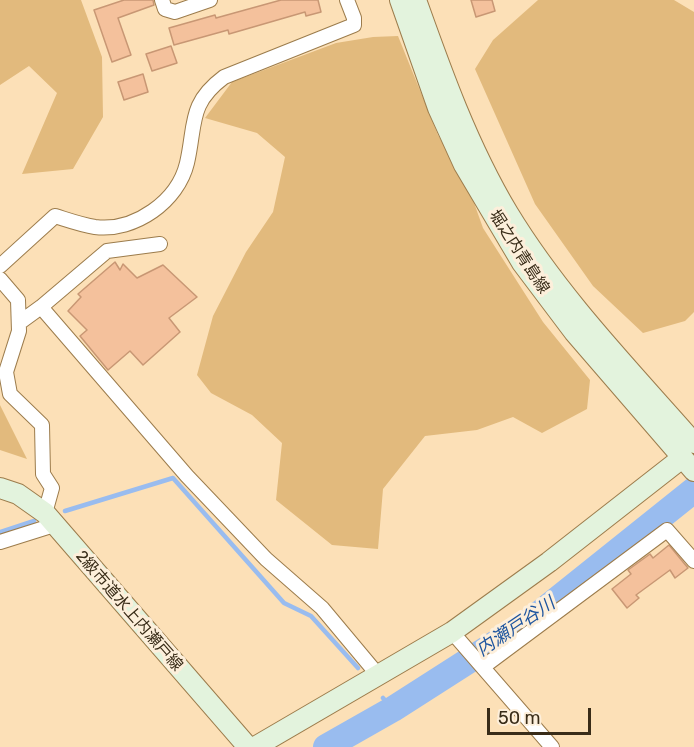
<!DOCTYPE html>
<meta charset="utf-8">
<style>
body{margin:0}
#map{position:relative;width:694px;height:747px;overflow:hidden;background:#fce0b7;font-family:Rubik,sans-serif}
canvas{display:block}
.scale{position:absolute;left:487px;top:708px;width:104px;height:27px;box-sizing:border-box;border:3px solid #392c18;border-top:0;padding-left:8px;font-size:18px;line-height:21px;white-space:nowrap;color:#392c18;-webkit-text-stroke:4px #fdefdb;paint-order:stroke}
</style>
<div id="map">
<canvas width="694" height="747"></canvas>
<div class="scale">50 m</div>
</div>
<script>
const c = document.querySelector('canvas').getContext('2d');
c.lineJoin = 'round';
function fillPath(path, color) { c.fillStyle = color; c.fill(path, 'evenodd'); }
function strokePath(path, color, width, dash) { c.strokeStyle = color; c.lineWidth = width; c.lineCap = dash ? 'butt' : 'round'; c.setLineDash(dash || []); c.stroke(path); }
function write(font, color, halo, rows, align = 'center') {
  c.font = font + ' Rubik,"Noto Sans JP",sans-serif'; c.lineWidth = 6; c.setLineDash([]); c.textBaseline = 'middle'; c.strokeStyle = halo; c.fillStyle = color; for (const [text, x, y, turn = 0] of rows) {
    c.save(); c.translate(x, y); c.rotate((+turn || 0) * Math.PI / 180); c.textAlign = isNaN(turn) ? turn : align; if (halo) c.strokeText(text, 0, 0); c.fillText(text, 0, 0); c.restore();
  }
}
fillPath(new Path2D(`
 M0 0H81L102 57 103 117 73 169 22 174 57 93 29 66 0 85Z
 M538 0H674L694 12V312L685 321 643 333 593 286 535 204 475 69 493 40Z
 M398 36 438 135 468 186 483 228 543 322 590 380 587 409 542 433 513 417 477 430 425 436 383 489 378 549 332 545 276 500 282 443 252 415 211 393 197 375 213 316 246 252 273 212 285 157 257 133 205 118 232 82 336 43 373 37Z
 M0 405 27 459 0 450Z`), '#e2ba7d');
strokePath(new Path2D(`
 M65 511 173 478 284 603 311 616 358 668
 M0 532 34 521
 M383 698 393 709`), '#99bcef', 4.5);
strokePath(new Path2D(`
 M326 747 393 709 529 622 694 490`), '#99bcef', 26);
const building = new Path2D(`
 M124 0H153L154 5 118 18 131 55 112 62 94 10Z
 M281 0H318L321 12 306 16 305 12 229 34 228 30 174 45 169 28 215 15 216 18Z
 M471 0H492L495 11 476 17Z
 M171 46 177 63 152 71 146 54Z
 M143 74 148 92 124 100 118 82Z
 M115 262 120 270 123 264 137 278 163 265 197 297 169 318 180 332 143 365 130 351 108 370 80 336 87 330 68 311 81 297 78 294Z
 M669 545 688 568 675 578 670 570 636 595 639 598 627 608 612 589 631 574 628 570 650 554 653 558Z`);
fillPath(building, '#f4c19c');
strokePath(building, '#c89774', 1.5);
const street = new Path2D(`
 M162 0 165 9 175 12 210 0
 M0 266 55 216C68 220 82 225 95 227 135 232 178 201 187 163 196 124 188 104 224 77L354 25V18L347 0
 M0 279 18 300 19 331 6 372 10 394 42 425 43 474 52 488 45 513
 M41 307 187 476 266 559 322 608 378 675
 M19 323 41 307 107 251 160 244
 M0 542 54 525
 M452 632 552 747
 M483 667 667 530 694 561`);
const secondary = new Path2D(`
 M400 0 438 108 464 165 522 263 574 332 694 471
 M416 0C442 73 468 146 508 213 559 297 629 369 694 443
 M0 488 18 494 45 513 248 747
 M255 747 452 632 549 562 682 458`);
strokePath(street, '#9c7c4c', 16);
strokePath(secondary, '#9c7c4c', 22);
strokePath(street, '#fff', 14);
strokePath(secondary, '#e3f3dd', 20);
write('16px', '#392c18', '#fdefdb', [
 ["堀之内青島線",519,252,57],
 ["2級市道水上内瀬戸線",129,611,49]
]);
write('italic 18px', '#1e559f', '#fdefdb', [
 ["内瀬戸谷川",516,627,-34]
]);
</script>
